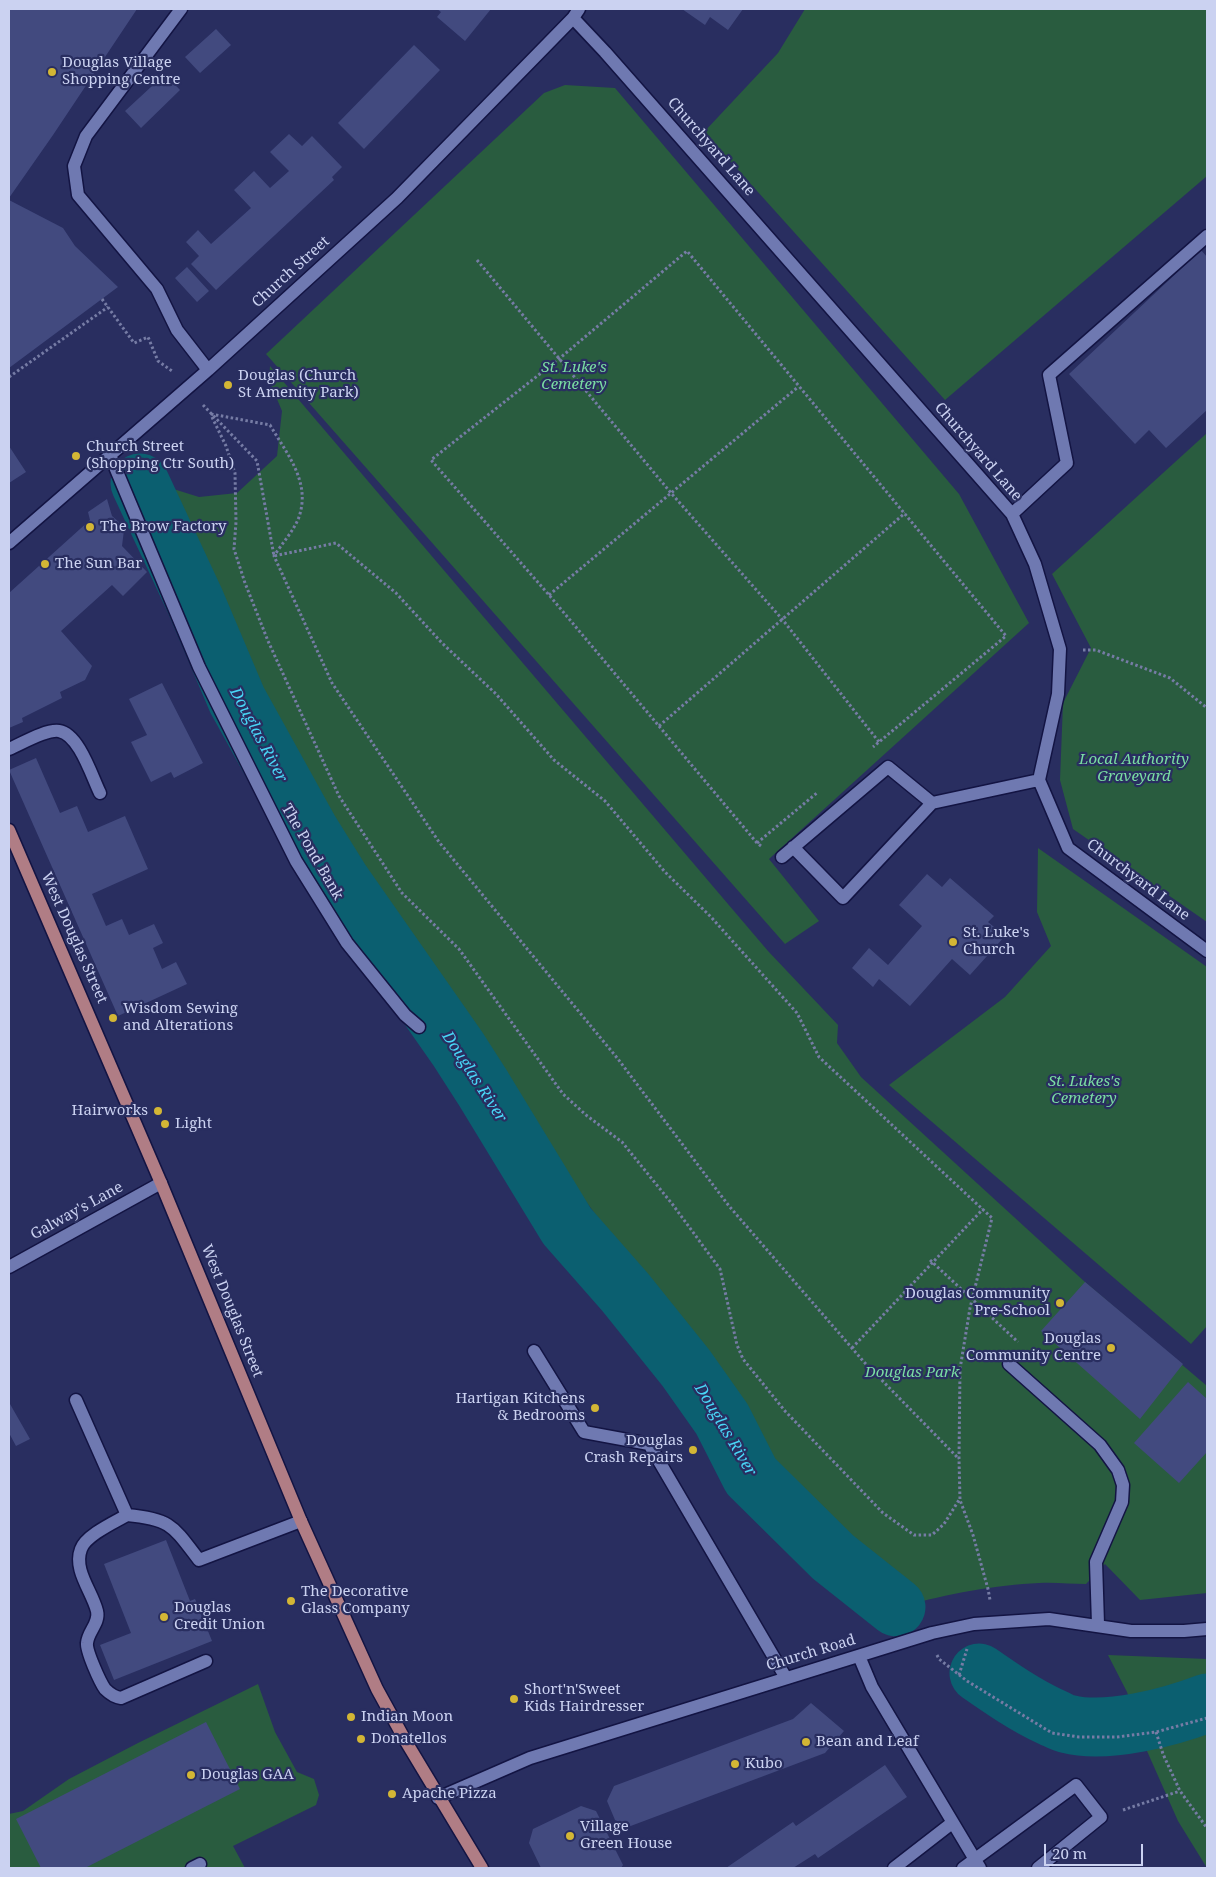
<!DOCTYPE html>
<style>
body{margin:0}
#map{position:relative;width:1216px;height:1877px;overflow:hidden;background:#292e60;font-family:"Noto Serif",serif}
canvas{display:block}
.frame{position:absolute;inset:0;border:10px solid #cbd2f1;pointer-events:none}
.scale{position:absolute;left:1044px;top:1844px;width:99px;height:22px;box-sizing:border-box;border:2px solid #cbd2f1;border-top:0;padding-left:6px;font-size:15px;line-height:18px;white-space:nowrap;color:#cbd2f1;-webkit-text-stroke:4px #292e60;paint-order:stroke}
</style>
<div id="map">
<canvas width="1216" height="1877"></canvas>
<div class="frame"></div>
<div class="scale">20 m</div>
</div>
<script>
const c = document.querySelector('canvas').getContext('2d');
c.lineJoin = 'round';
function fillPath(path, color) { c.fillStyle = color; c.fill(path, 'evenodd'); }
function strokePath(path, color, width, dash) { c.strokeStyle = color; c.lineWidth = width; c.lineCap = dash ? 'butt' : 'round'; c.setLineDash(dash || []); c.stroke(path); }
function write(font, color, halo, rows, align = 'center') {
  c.font = font + ' "Noto Serif",serif'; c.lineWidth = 4.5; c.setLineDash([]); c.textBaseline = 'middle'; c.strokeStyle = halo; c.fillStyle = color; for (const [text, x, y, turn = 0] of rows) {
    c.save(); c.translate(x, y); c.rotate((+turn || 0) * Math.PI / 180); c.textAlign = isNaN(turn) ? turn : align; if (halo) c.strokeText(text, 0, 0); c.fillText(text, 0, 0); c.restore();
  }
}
fillPath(new Path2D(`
 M805 9H1207V176L945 400 704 132 778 53Z
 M565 85 615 88 959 494 1029 623 769 859 819 921 785 944 266 354 544 93Z
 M270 366 768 951 838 1025 837 1043 861 1077 1085 1282 1207 1386V1593L1140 1600 1105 1564 1086 1584C1071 1584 1055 1582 1039 1583 997 1585 945 1594 905 1606L876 1589 767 1489 631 1262 309 830 120 487 149 463 167 487 199 497 237 493 277 456 282 411 269 380Z
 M1207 433V922L1073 829 1060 780 1063 703 1091 648 1052 574Z
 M1038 848 1207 967V1326L1191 1344 889 1085 1005 997 1051 946 1037 912Z
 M1108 1655 1207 1659V1868L1178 1821 1147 1751 1127 1692Z
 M258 1684 275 1732 297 1772 314 1779 319 1795 316 1805 233 1846 245 1868H9V1814L23 1811 69 1779 138 1743Z`), '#295c3f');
strokePath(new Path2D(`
 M140 483 195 601 237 700 309 830 342 883 458 1049 483 1088 567 1226 625 1292 686 1368 722 1419 751 1476 833 1557 896 1607
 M979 1673C1002 1689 1025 1705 1051 1717 1056 1719 1062 1723 1068 1724 1108 1734 1170 1717 1207 1703`), '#0b5f70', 59);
fillPath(new Path2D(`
 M9 9H137L53 135 9 198Z
 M437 9H491L465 41 437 17 441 12Z
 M682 9H743L728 30 710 17 705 25Z
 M216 29 231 45 200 73 185 57Z
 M414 45 440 70 364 149 338 123Z
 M165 74 180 90 141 128 125 111Z
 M289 134 302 146 312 136 342 167 332 177 334 180 216 290 191 264 199 256 186 242 198 230 211 244 251 208 234 190 254 171 270 188 289 171 270 152Z
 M9 200 63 228 75 246 118 287 9 368Z
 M1201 250 1207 257V410L1166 448 1149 430 1135 444 1069 374Z
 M187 267 209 291 197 302 175 278Z
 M9 446 26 472 9 483Z
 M107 499 112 516 120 523 124 530 122 546 147 572 123 596 112 585 61 631 92 666 85 680 60 692 62 698 22 718 23 722 9 728V593L90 520 88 512Z
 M162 683 203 763 174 778 171 772 151 782 131 742 147 735 129 699Z
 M36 758 60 813 77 806 88 832 125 816 148 869 92 894 106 926 122 919 129 935 154 924 163 943 153 948 162 969 176 962 187 984 118 1016 9 770Z
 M927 874 942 887 950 878 994 916 988 922 1005 936 970 975 952 959 910 1006 879 979 873 987 852 968 869 948 888 965 922 926 899 905Z
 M1085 1282 1183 1364 1140 1419 1041 1331Z
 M1188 1382 1207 1399V1452L1179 1483 1134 1443Z
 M10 1404 30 1439 16 1446 9 1433V1405Z
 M166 1540 190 1601 195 1599 212 1641 114 1680 100 1645 131 1633 104 1564Z
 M811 1703 844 1731 825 1753 628 1827 615 1820 607 1801 614 1786 793 1719Z
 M206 1722 240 1789 85 1868H41L16 1819Z
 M885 1765 907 1797 818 1858 815 1854 793 1868H726L793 1822 796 1826Z
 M581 1806 596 1811 623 1865 621 1868H541L529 1843 533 1829Z`), '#424a7f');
const minor = new Path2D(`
 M181 9 86 136 74 166 78 195 157 289 177 330 208 370
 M573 18 605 52 1012 514 1035 564 1060 649 1058 694 1039 780 1068 848 1207 951
 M110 455 199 667 296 861 347 943 405 1015 419 1027
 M1012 514 1067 463 1049 375 1207 236
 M9 543 208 370 397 198 573 18 579 9
 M9 749C21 744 46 729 59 731 79 734 92 777 100 793
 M793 847 843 898 932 803
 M782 857 888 767 932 803 1039 780
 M9 1267 161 1183
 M534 1351 584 1432 649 1444 786 1678
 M1009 1364 1100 1445 1118 1470 1123 1485 1122 1502 1096 1562 1098 1624
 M76 1400 127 1515C171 1519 173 1526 199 1560L301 1521
 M127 1515C115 1522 86 1535 81 1549 73 1570 92 1591 97 1611 100 1623 88 1631 87 1643 86 1651 100 1682 105 1689 110 1694 114 1697 121 1698L206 1661
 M859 1656 872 1687 980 1868
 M438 1798 530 1758 932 1633 974 1624 1049 1619 1131 1631H1184L1207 1629
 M192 1868 200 1864
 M894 1868 952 1823
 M963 1868 1076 1785 1101 1817 1038 1868`);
const major = new Path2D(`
 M9 830 161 1183 301 1521 377 1689 405 1740 482 1868`);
strokePath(minor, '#131443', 15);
strokePath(major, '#131443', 15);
strokePath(new Path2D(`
 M477 260 671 493 782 619 879 742
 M102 299 134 343 148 337 158 361 172 371
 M9 377 108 307
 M203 405 257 461 274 556 336 543 396 593 442 643 496 694 554 760 605 801 665 872 711 917 797 1013 819 1057 992 1218 970 1308 960 1369 959 1459 960 1500 973 1535 988 1589 990 1600
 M211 414 270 425C287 454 311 482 299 517 295 529 281 545 274 556L332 683 439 842 618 1059 729 1206 864 1362 959 1459
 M212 417 226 446 235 473 236 522 234 549 245 583 268 641 339 796 402 893 459 949 563 1094 586 1115 622 1142 673 1205 720 1269 737 1345 743 1359 785 1411 883 1513 914 1535H932L944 1524 959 1500
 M549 595 798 387
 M1083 650H1096L1170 678 1207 708
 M659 726 905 513
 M757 843 818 792
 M761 846 757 843 549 595 431 460 560 358 687 251 1006 636 873 747
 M930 1260 1018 1342
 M852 1348 983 1209
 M937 1655 939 1659 967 1681 1052 1733 1079 1737H1117L1156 1732 1207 1718
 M959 1675 967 1649
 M1156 1732 1163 1754 1180 1791 1207 1828
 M1123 1810 1180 1791`), '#767ca5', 3, [2.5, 2.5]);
strokePath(minor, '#6f79b1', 12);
strokePath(major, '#b07d85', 12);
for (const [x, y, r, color] of [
 [52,72,5,"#d3b635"],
 [228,385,5,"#d3b635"],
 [76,456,5,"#d3b635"],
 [90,527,5,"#d3b635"],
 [45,564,5,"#d3b635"],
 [953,942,5,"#d3b635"],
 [113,1018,5,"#d3b635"],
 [158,1111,5,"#d3b635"],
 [165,1124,5,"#d3b635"],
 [1060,1303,5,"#d3b635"],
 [1111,1348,5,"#d3b635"],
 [595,1408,5,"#d3b635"],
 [693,1450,5,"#d3b635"],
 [291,1601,5,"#d3b635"],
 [164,1617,5,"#d3b635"],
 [514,1699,5,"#d3b635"],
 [351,1717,5,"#d3b635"],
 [361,1739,5,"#d3b635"],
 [806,1742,5,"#d3b635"],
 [735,1764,5,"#d3b635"],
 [191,1775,5,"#d3b635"],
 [392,1794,5,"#d3b635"],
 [570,1836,5,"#d3b635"]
]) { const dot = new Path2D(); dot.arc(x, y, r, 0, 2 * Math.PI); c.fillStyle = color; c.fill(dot); strokePath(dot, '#292e60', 2); }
write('15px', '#cbd2f1', '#292e60', [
 ["Douglas Village",62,63],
 ["Shopping Centre",62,80],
 ["Douglas (Church",238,376],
 ["St Amenity Park)",238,393],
 ["Church Street",86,447],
 ["(Shopping Ctr South)",86,464],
 ["The Brow Factory",100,527],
 ["The Sun Bar",55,564],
 ["St. Luke's",963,933],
 ["Church",963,950],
 ["Wisdom Sewing",123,1009],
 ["and Alterations",123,1026],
 ["Hairworks",148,1111,"right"],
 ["Light",175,1124],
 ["Douglas Community",1050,1294,"right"],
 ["Pre-School",1050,1311,"right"],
 ["Douglas",1101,1339,"right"],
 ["Community Centre",1101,1356,"right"],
 ["Hartigan Kitchens",585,1399,"right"],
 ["& Bedrooms",585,1416,"right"],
 ["Douglas",683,1441,"right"],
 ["Crash Repairs",683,1458,"right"],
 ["The Decorative",301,1592],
 ["Glass Company",301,1609],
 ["Douglas",174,1608],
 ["Credit Union",174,1625],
 ["Short'n'Sweet",524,1690],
 ["Kids Hairdresser",524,1707],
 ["Indian Moon",361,1717],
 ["Donatellos",371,1739],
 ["Bean and Leaf",816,1742],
 ["Kubo",745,1764],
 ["Douglas GAA",201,1775],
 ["Apache Pizza",402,1794],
 ["Village",580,1827],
 ["Green House",580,1844]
], 'left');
write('15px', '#cbd2f1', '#292e60', [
 ["Churchyard Lane",711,147,49],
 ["Church Street",291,272,-42],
 ["Churchyard Lane",978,452,49],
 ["The Pond Bank",312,852,60],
 ["Churchyard Lane",1138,880,37],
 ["West Douglas Street",74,938,66],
 ["Galway's Lane",77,1211,-29],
 ["West Douglas Street",232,1311,68],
 ["Church Road",811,1653,-17]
]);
write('italic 15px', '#7adda2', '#292e60', [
 ["St. Luke's",574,368],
 ["Cemetery",574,385],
 ["Local Authority",1134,760],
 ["Graveyard",1134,777],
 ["St. Lukes's",1084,1082],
 ["Cemetery",1084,1099],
 ["Douglas Park",912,1373]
]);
write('italic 16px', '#48d6f6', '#292e60', [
 ["Douglas River",258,735,62],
 ["Douglas River",474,1077,57],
 ["Douglas River",725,1430,59]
]);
</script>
